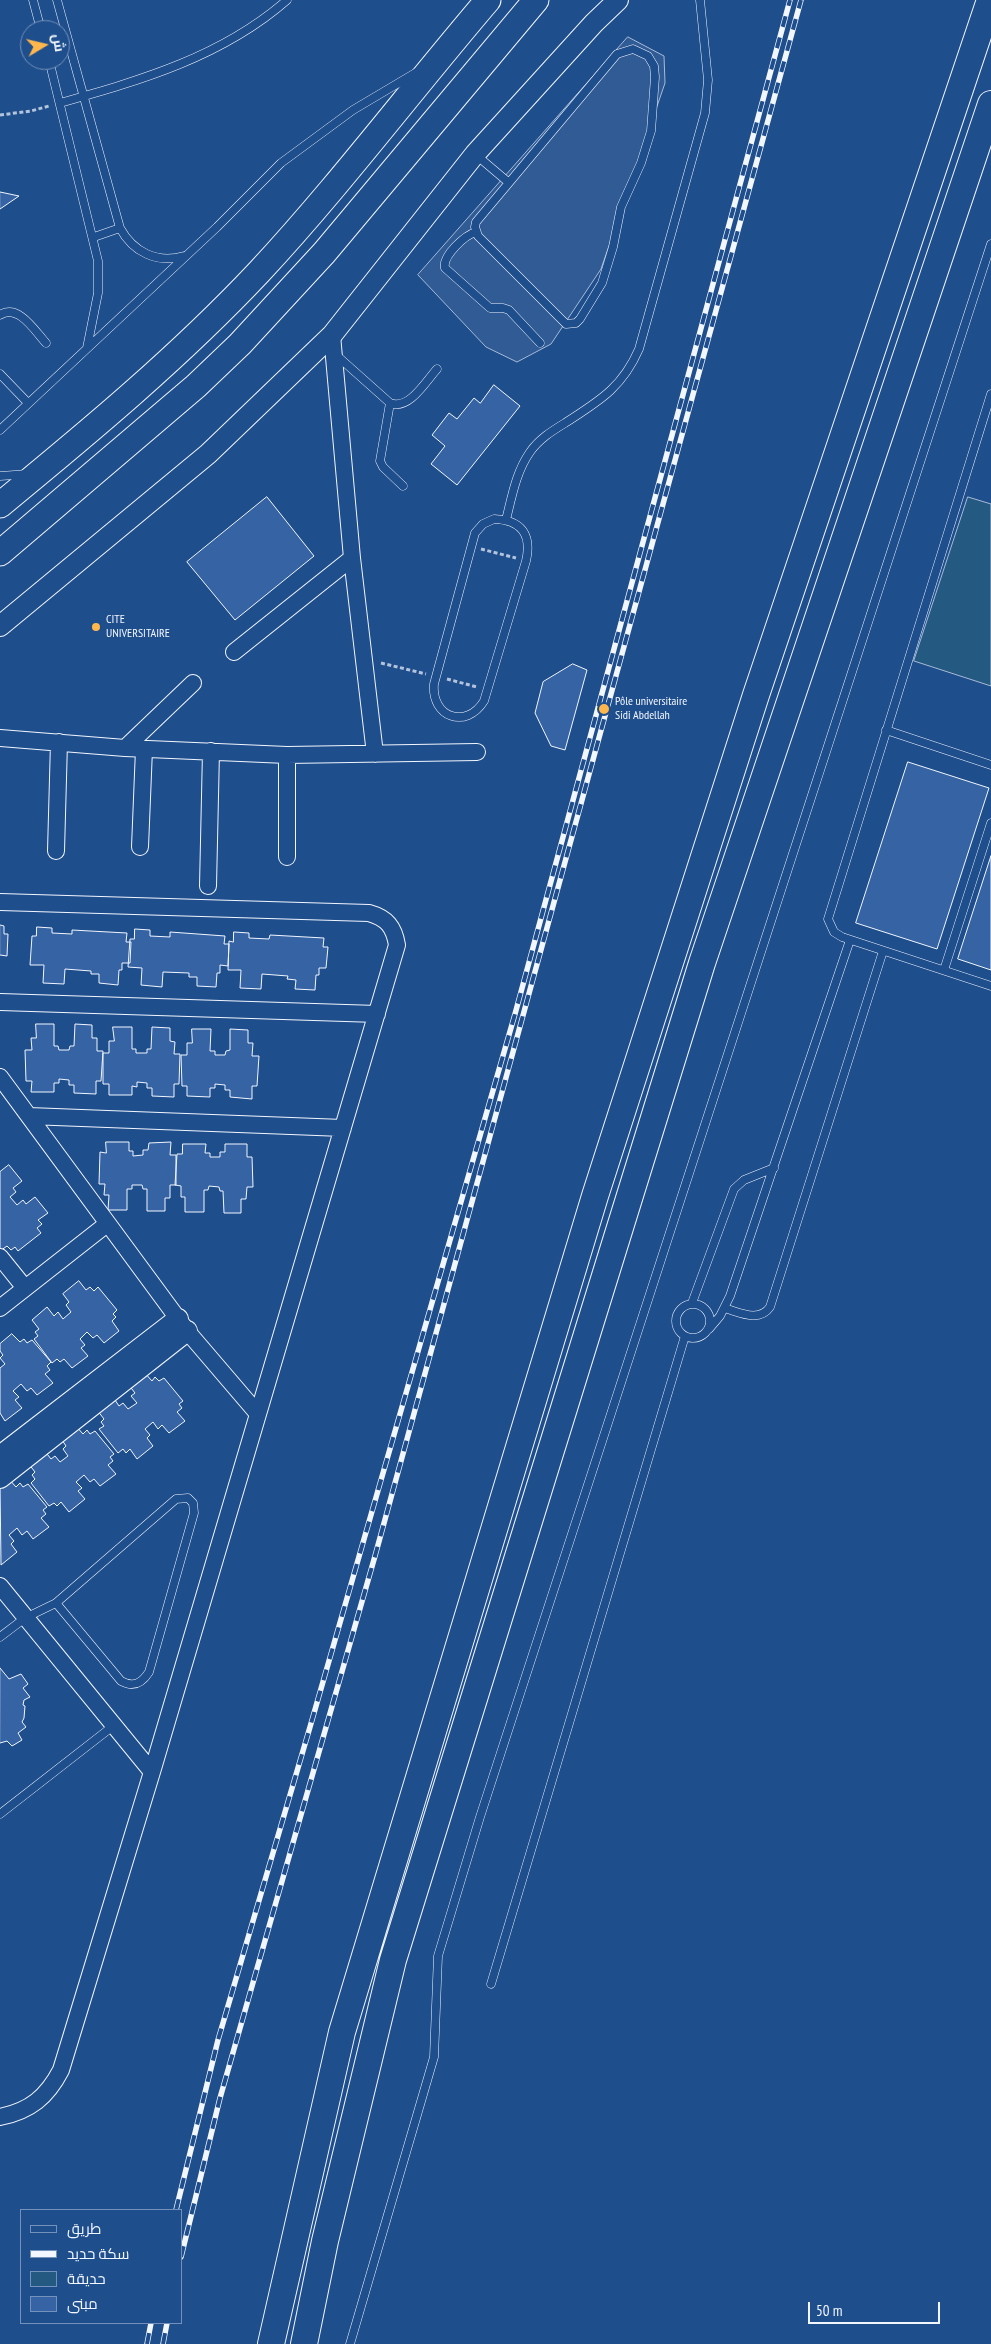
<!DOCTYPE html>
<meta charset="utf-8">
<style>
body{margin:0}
#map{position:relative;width:991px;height:2344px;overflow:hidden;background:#1f4e8c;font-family:"PT Sans Narrow",Cairo,sans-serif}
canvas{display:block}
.legend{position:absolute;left:20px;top:2209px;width:162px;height:115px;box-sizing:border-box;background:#1f4e8c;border:1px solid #7391ba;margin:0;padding:6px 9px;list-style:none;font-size:15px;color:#f2f6ff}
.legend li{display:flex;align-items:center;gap:10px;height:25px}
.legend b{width:25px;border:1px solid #7391ba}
.north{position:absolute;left:20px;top:20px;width:50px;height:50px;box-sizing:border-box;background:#1f4e8c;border:1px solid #7391ba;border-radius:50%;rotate:81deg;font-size:14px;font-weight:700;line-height:20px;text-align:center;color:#f2f6ff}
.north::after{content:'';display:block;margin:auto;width:18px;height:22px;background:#ffb74d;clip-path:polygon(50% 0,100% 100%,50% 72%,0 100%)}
.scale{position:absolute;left:808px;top:2302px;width:132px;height:22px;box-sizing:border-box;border:2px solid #f2f6ff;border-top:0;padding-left:6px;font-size:15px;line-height:18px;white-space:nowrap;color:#f2f6ff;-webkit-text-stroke:4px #1f4e8c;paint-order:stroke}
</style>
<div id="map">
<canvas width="991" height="2344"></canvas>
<ul class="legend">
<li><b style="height:6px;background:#1f4e8c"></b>طريق</li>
<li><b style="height:6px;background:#f2f6ff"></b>سكة حديد</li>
<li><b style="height:14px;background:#245a82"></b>حديقة</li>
<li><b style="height:14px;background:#3563a3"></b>مبنى</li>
</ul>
<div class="north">ش</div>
<div class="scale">50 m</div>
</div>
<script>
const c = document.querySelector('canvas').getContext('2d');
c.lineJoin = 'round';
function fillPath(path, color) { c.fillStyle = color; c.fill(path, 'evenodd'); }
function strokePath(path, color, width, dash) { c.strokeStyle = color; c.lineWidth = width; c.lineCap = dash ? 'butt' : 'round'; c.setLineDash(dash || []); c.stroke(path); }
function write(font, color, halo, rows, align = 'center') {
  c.font = font + ' "PT Sans Narrow",sans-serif'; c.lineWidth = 4; c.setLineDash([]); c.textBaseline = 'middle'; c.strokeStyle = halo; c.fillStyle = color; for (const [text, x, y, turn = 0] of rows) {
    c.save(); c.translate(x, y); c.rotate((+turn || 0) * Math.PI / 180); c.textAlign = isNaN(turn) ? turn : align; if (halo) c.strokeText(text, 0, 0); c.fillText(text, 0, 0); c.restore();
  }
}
const green = new Path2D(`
 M968 497 991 504V686L914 661Z`);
fillPath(green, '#245a82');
strokePath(green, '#a8bbd7', 1);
const parking = new Path2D(`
 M628 37 664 56 665 83 601 269 551 344 517 362 486 347 418 275Z`);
fillPath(parking, '#305b95');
strokePath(parking, '#a8bbd7', 1);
const building = new Path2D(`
 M0 192 19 196 0 209Z
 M494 385 520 406 457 485 431 464 445 446 432 435 449 413 457 419 474 398 480 403Z
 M267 497 314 556 235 620 187 562Z
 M573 664 587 670 565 750 551 746 535 713 543 682Z
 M908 762 989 788 937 949 856 923Z
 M991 856V970L958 959Z
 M0 925 4 926V934H8L7 956 0 955Z
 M37 927 52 928V933L72 934V930L127 933 126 942H131L130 963H122V970H119L118 985 99 983V974H91V971L65 969 64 984 43 983 44 965H30L32 936H36Z
 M135 929 150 930V936L170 937V932L225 936 224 944H229L228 966 220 965V973H217L216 987 197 986V977H189V973L163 972 162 987 141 985 142 968 128 967 130 939H134Z
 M234 932 249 933V938L269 939 270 935 324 938 323 947H328L326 968H319V975H316L315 990 295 989 296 980 287 979 288 976 262 974 261 989 240 988 241 970H228L229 941 233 942Z
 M36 1024H54V1046H58L59 1050H69L70 1046H74L75 1024 92 1025V1038H97V1051H103L101 1081H96V1094L74 1093V1085H69V1080L59 1079V1083H54V1092H31L32 1081H26L25 1050H32L31 1038H36Z
 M113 1027H132V1049H136V1053H147V1049H151L152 1027 170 1028V1041L175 1042 174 1054H180L179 1084H174V1097L152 1096V1088H147V1083L137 1082V1087L132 1086V1095H109V1084H103V1053H109V1041H114Z
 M192 1029H211L210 1051H215V1055H225L226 1051 230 1050V1029L248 1030V1043H253L252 1056H259L257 1086H252V1099L230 1097V1090H225V1085L215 1084V1088H210V1097L187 1096V1086H182L181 1055H187V1043H192Z
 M106 1142H129V1151H133V1156L143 1155V1150H148L149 1143 171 1142 170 1155H176V1185H170V1198H165V1211H147V1189H143L142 1185H132V1189H127V1210H108L109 1195H104L105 1184H99L100 1152 106 1153Z
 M183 1144H206L205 1153H210V1157H220V1152H225V1144H247V1157H252L253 1187H247L246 1199H241V1213H224L223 1191H220L219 1187 209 1186 208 1190H204V1212H185V1197H181V1186L175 1185 177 1154H182Z
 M9 1165 22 1181 13 1188 16 1192 10 1197 17 1205 23 1200 26 1204 35 1197 48 1213 38 1220 42 1224 37 1228 41 1233 18 1251 15 1247 11 1250 7 1246 0 1251V1172Z
 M79 1281 86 1290 90 1287 94 1291 98 1287 117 1310 113 1314 116 1317 112 1321 119 1331 104 1343 97 1335 93 1338 87 1332 80 1339 85 1345 81 1348 88 1356 72 1368 64 1359 60 1362 57 1359 52 1363 34 1339 38 1336 35 1332 39 1329 32 1320 47 1307 54 1316 58 1312 63 1319 71 1312 66 1305 69 1302 63 1294Z
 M12 1334 20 1342 24 1339 27 1343 32 1340 51 1362 47 1366 50 1370 45 1374 53 1383 37 1395 31 1388 27 1391 21 1384 13 1391 19 1397 15 1400 22 1408 5 1421 0 1413V1368L5 1364 0 1358 3 1355 0 1351V1344Z
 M144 1372 152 1381 155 1377 159 1381 164 1378 183 1401 179 1404 182 1408 177 1412 185 1421 169 1433 162 1425 158 1429 153 1422 145 1429 150 1435 147 1438 153 1446 137 1459 130 1449 126 1453 123 1449 118 1453 99 1429 104 1426 101 1422 104 1419 97 1410 113 1397 119 1406 123 1403 128 1409 137 1403 131 1396 135 1393 128 1384Z
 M75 1425 83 1434 87 1430 90 1434 95 1431 114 1454 110 1457 113 1461 108 1465 116 1474 100 1486 94 1479 90 1482 84 1475 76 1482 82 1488 78 1491 85 1499 69 1512 61 1502 57 1506 54 1503 49 1506 31 1483 35 1479 32 1475 35 1472 28 1463 44 1450 51 1459 55 1456 60 1462 68 1456 63 1449 66 1446 60 1437Z
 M8 1478 16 1487 20 1483 23 1487 28 1484 47 1507 43 1510 46 1514 41 1518 49 1527 33 1539 27 1531 22 1535 17 1528 9 1535 14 1541 11 1544 17 1552 1 1565 0 1484Z
 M0 1668 9 1679 21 1674 28 1684 23 1688 30 1697 24 1700 23 1705 25 1706 24 1718 22 1722 26 1727 18 1733 22 1740 12 1746 7 1741 0 1743Z`);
fillPath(building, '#3563a3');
strokePath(building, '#f2f6ff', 1);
const service = new Path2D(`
 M33 0 41 30
 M57 0 120 228C133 252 157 264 184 256
 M633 49 648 56 654 66 655 77 651 131 641 163 621 207 613 247 602 283 580 319 576 323 566 324 478 236 475 227 476 222 617 54Z
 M49 60 98 261V293L87 348
 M60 103C141 80 222 57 287 0
 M475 154 508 182
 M476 232C465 235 442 256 445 268L490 308H503L509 310 540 343
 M94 237 120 228
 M0 315C18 303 35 331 46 343
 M335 354 390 403C409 411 426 381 437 369
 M0 374 28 403
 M991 394 828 919 834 932 842 937 991 986
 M390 403 380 461 383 467 403 486
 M0 430 217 227 281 163 353 110 417 72
 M0 476 29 474
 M494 519C522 520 532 535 526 561L484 701C466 730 431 717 434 684L475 533 483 524Z
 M506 520C512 496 516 472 530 452 539 439 552 431 565 423 599 401 622 388 639 349L705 113 708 80 700 0
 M886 730 991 765
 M944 970 991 823
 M692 1303 734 1189 744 1180 774 1168
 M676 1321a17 17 0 1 1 34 0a17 17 0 1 1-34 0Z
 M724 1308C739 1312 759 1323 770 1307L883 951
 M709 1329 720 1316 730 1296 850 940
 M0 1637 25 1618 56 1603 176 1499 188 1498 193 1503 194 1513 149 1672C142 1683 134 1688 121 1681L56 1603
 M0 1814 113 1726
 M491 1984 685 1336
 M350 2344 434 2057 438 1956 480 1817 991 244`);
const minor = new Path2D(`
 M332 335 352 558 375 754
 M234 652 352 558
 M0 738 125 748 287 755 477 752
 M125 748 193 683
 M140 847 144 749
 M56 851 59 742
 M287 857V755
 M208 886 211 751
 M0 902 369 913C387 918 394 927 397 945L152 1772 61 2070C47 2097 30 2111 0 2117
 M0 1002 377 1014
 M0 1077 187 1331 258 1414
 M29 1116 343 1128
 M0 1257 25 1288
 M0 1308 107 1224
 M0 1586 152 1772`);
const tertiary = new Path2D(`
 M0 626 208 454 332 335 475 154 594 23 618 0
 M0 1456 178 1319
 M0 1478 187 1331`);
const primary = new Path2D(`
 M0 505C90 431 179 357 259 272 339 186 411 90 488 0
 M0 553 196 386 240 344 324 253 536 0`);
const trunk = new Path2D(`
 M271 2344 342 2032 595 1196 756 695 990 0
 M304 2344 325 2241 393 1960 702 963 991 104`);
strokePath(service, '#f2f6ff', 9);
strokePath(minor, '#f2f6ff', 18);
strokePath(tertiary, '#f2f6ff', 22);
strokePath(primary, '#f2f6ff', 27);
strokePath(trunk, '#f2f6ff', 28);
strokePath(new Path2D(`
 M0 115 31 111 49 106
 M481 549 516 558
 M381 663 426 674
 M447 679 477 687`), '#b3c4dc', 3, [4, 2.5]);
strokePath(service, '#1f4e8c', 8);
strokePath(minor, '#1f4e8c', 16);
strokePath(tertiary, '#1f4e8c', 20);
strokePath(primary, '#1f4e8c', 25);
strokePath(trunk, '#1f4e8c', 26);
const rail = new Path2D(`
 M176 2210 218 2040 310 1727 515 1014 790 0
 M181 2257 220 2098 375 1556 801 0
 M147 2344 151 2323
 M163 2344 167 2323`);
strokePath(rail, '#f2f6ff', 5.5);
strokePath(rail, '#1f4e8c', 4, [11]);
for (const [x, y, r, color] of [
 [96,627,5,"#ffb74d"],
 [604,709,6,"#ffb74d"]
]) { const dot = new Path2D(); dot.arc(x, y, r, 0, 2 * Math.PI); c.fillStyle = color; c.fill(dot); strokePath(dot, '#1f4e8c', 2); }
write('12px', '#f2f6ff', '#1f4e8c', [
 ["CITE",106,620],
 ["UNIVERSITAIRE",106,634],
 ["Pôle universitaire",615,702],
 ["Sidi Abdellah",615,716]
], 'left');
</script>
